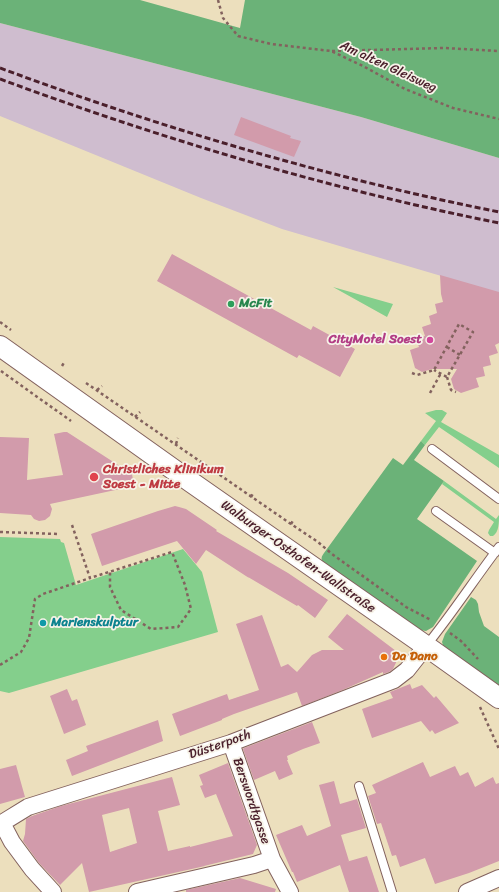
<!DOCTYPE html>
<meta charset="utf-8">
<style>
body{margin:0}
canvas{display:block;background:#ecdfbd}
</style>
<canvas width="499" height="892"></canvas>
<script>
const c = document.querySelector('canvas').getContext('2d');
c.lineJoin = 'round';
function fillPath(path, color) { c.fillStyle = color; c.fill(path, 'evenodd'); }
function strokePath(path, color, width, dash) { c.strokeStyle = color; c.lineWidth = width; c.lineCap = dash ? 'butt' : 'round'; c.setLineDash(dash || []); c.stroke(path); }
function write(font, color, halo, rows, align = 'center') {
  c.font = font + ' Sriracha,sans-serif'; c.lineWidth = 3.5; c.setLineDash([]); c.textBaseline = 'middle'; c.strokeStyle = halo; c.fillStyle = color; for (const [text, x, y, turn = 0] of rows) {
    c.save(); c.translate(x, y); c.rotate((+turn || 0) * Math.PI / 180); c.textAlign = isNaN(turn) ? turn : align; if (halo) c.strokeText(text, 0, 0); c.fillText(text, 0, 0); c.restore();
  }
}
fillPath(new Path2D(`
 M0 23 361 117 499 158V293L282 229 201 198 0 116Z`), '#cfbdcf');
fillPath(new Path2D(`
 M333 287 393 304 387 317Z
 M436 410H442L447 413 441 422 499 455V468L439 427 425 445 421 441 436 421 425 413Z
 M444 481 496 519 499 515C499 523 499 532 493 536H490L488 533 489 530 494 522 442 484Z
 M0 537 60 539 61 542 64 543 76 585 183 549 202 572 218 632 9 693 0 691Z`), '#84cf8c');
fillPath(new Path2D(`
 M0 0H140L240 28 245 0H499V158L361 117 0 23Z
 M421 441 425 445 414 460 444 481 417 519 477 561 433 627 426 631 420 630 323 563C321 559 321 557 324 553L393 458 403 465Z
 M471 597 476 600 478 604 479 612 484 626 499 637V687L444 648 442 642 445 634Z`), '#6bb278');
fillPath(new Path2D(`
 M241 117 291 136 290 138 301 141 294 157 234 135Z
 M172 254 311 330 313 326 355 349 340 377 299 355 297 358 157 281Z
 M440 275 499 292V343L495 345 498 353 489 356 491 365 483 367 485 376 476 378 479 387 461 393 454 389 451 379 457 369H432L422 372 415 368 410 350 419 347 416 338 425 336 422 327 431 324 429 316 437 313 435 304 443 302 441 294Z
 M64 432H67L132 474 134 486 50 504 52 509 50 516 45 520 39 521 34 519 31 515 0 513V437L29 438 27 480 63 475 54 434Z
 M175 506 179 507 186 509 217 530 216 531 288 573 328 600 315 618 298 605 297 606 248 577 249 578 206 550 196 564 177 541 102 566 91 534 158 511Z
 M347 614 400 654 393 669 389 672 383 674V672L345 689 302 706 297 692 234 714 222 719V720L180 736 172 714 227 694 229 700 259 690 236 624 262 615 281 667 288 664 297 672 312 655 322 650H344L328 637Z
 M410 684 412 689 422 685 434 698 436 696 459 723 435 734 432 730 430 732 421 721 372 738 362 709 393 698 390 692Z
 M67 689 72 701 77 699 86 725 64 734 50 696Z
 M158 720 163 741 72 776 66 760 88 751 86 746Z
 M312 722 320 743 303 749 287 756 288 760H287L293 774 279 780 275 771 254 780 243 749 244 748Z
 M423 762 430 777 455 766 460 776 468 772 475 787 493 777 496 784 499 783V861L469 873 435 884 425 858 400 867 396 855 392 856 381 823 377 824 368 796 376 793 372 785Z
 M228 763 257 845 253 854 204 866H205L89 892 82 863 60 885 39 863 23 841 25 834 26 819 32 816 61 806 172 777 180 805 158 811 168 851 190 846V847L233 836 216 794 205 798 200 786 203 785 199 775ZM129 808 137 843 110 852 102 815Z
 M16 765 25 797 0 804V769Z
 M334 781 340 804 357 799 366 828 341 835 349 861 346 862 367 856 379 892H349L340 865 297 882 293 872H292L276 835 302 825 307 836 331 826 319 785Z
 M240 878 276 889 275 892H186V890Z`), '#d29bab');
const service = new Path2D(`
 M432 449 499 499
 M436 511 495 553
 M426 646C452 614 474 580 499 547
 M359 786 392 892`);
const minor = new Path2D(`
 M231 743 272 859 290 892
 M0 823H2L28 807 231 743 394 680 407 670 426 646
 M2 823 12 842 32 869 53 892
 M137 892 254 865 272 859
 M467 892 499 878`);
const tertiary = new Path2D(`
 M0 346 191 482 426 646 499 698`);
strokePath(service, '#83625e', 10);
strokePath(minor, '#83625e', 18);
strokePath(tertiary, '#83625e', 22);
strokePath(new Path2D(`
 M218 0 223 18 238 36 271 44 331 51 363 66 405 89 453 108 499 119
 M332 51 444 48 499 51
 M0 322 11 330
 M447 347 460 355
 M62 366 65 361
 M1 371 71 421
 M412 373 417 375 434 370 459 324 473 332 447 377 434 370
 M447 377 451 390 456 392
 M86 383 204 464 291 524 318 542 332 554 406 607 431 620
 M97 390 102 386
 M430 393 441 373
 M135 417 140 412
 M176 444 178 438
 M215 471 218 466
 M251 497 254 492
 M291 524 294 519
 M72 525 90 578 172 552 185 585 191 609 178 627 151 629 121 610 110 587V572
 M0 532 59 534
 M450 633 461 641 478 659
 M0 665 21 652 29 638 35 599 43 594 90 578
 M480 707 499 749`), '#83625e', 2.5, [3, 3]);
strokePath(service, '#fff', 8);
strokePath(minor, '#fff', 16);
strokePath(tertiary, '#fff', 20);
strokePath(new Path2D(`
 M0 68C162 128 329 178 499 212
 M0 79C162 139 329 189 499 223`), '#4a1f2b', 3, [6, 3]);
for (const [x, y, r, color] of [
 [231,304,4,"#2e9e5b"],
 [430,340,4,"#d1479c"],
 [94,477,5,"#e0444e"],
 [43,623,4,"#0f9aa8"],
 [384,657,4,"#e8710a"]
]) { const dot = new Path2D(); dot.arc(x, y, r, 0, 2 * Math.PI); c.fillStyle = color; c.fill(dot); strokePath(dot, '#f7f3e8', 1.5); }
write('13px', '#4a1f2b', '#f7f3e8', [
 ["Am alten Gleisweg",388,67,25],
 ["Walburger-Osthofen-Wallstraße",298,557,35],
 ["Düsterpoth",220,745,-19],
 ["Berswordtgasse",251,801,71]
]);
write('bold 13px', '#27864d', '#f7f3e8', [
 ["McFit",239,304]
], 'left');
write('bold 13px', '#b23c85', '#f7f3e8', [
 ["CityMotel Soest",422,340]
], 'right');
write('bold 13px', '#be3a42', '#f7f3e8', [
 ["Christliches Klinikum",103,470],
 ["Soest - Mitte",103,485]
], 'left');
write('bold 13px', '#0d838f', '#f7f3e8', [
 ["Marienskulptur",51,623]
], 'left');
write('bold 13px', '#c56008', '#f7f3e8', [
 ["Da Dano",392,657]
], 'left');
</script>
